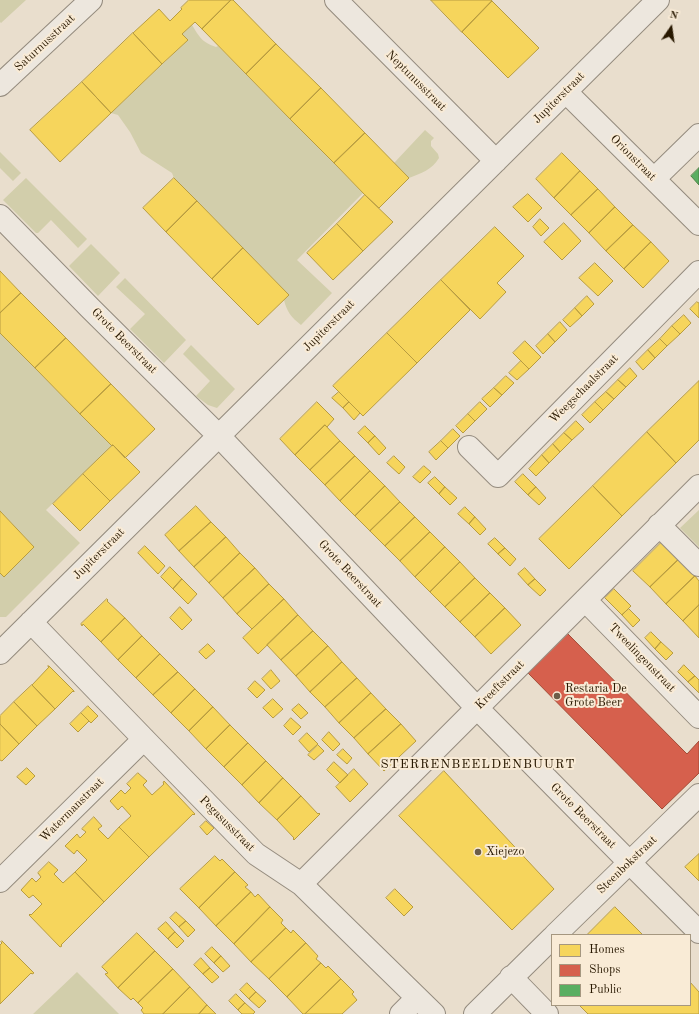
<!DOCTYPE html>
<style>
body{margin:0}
#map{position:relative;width:699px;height:1014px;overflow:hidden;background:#e9decd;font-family:"Old Standard TT",serif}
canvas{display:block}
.legend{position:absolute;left:551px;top:934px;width:140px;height:72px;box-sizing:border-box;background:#f9ebd6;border:1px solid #a59780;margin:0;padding:5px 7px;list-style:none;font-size:12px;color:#281800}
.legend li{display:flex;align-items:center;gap:8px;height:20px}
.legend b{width:20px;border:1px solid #a59780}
.north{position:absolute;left:651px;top:8px;width:40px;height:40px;-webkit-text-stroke:3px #f9ebd6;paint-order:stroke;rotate:13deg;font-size:11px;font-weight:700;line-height:16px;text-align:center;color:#281800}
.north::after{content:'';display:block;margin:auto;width:14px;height:18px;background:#281800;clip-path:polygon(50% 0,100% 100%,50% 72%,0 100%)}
</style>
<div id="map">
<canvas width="699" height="1014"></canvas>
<ul class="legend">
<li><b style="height:11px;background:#f6d55c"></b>Homes</li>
<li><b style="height:11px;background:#d6604d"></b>Shops</li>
<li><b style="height:11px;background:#5aae61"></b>Public</li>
</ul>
<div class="north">N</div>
</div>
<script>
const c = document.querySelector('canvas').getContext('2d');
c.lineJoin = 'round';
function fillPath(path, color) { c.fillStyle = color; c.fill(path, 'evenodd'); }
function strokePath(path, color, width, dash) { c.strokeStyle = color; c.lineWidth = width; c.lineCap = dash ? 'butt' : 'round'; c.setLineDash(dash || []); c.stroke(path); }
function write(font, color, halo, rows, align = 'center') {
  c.font = font + ' "Old Standard TT",serif'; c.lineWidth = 4; c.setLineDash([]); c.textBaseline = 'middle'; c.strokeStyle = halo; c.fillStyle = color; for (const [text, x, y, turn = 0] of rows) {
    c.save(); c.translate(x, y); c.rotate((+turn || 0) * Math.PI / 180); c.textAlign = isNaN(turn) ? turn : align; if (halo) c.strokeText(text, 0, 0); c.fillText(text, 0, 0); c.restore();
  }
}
fillPath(new Path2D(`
 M0 0H26L1 23 0 22Z
 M192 25C200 38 202 42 216 47L218 46 363 193 297 260 332 293 301 325C291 317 287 312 284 300L289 295 174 178 172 173 141 153 130 132 118 115 111 113 188 40 182 34Z
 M425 130 434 138 431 141V146L438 154 439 158C432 170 421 173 409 178L394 163Z
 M0 152 21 173 13 181 0 168Z
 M26 178 87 239 78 248 51 220 38 233H36L3 200Z
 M91 244 120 273 98 296 69 266Z
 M125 278 186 340 164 363 130 329 145 314 116 287Z
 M0 333 112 446 46 510 80 543 6 617H0V573L4 577 34 547 0 511Z
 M191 345 235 389 217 408 208 405 196 396 210 381 183 354Z
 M699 510V547L680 528Z
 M77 972 119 1014H33Z`), '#d2ceab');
const homes = new Path2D(`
 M189 0H231L202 29 195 22 182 34 188 40 162 64 133 33 159 9 170 21 182 9 181 8Z
 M231 0H233L276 44 246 74 202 29Z
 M431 0H491L492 1 462 32Z
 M492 1 539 48 508 78 462 32Z
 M133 33 162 64 111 113 82 82Z
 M276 44 321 88 290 119 246 74Z
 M82 82 111 113 60 162 30 130Z
 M321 88 365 133 334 163 290 119Z
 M365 133 409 178 379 208 365 195 334 163Z
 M562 153 580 171 554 198 536 179Z
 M580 171 598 189 571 215 554 198Z
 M174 178 197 201 166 232 143 208Z
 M598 189 615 207 589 233 571 215Z
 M528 194 542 208 528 222 513 207Z
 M365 195 393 222 363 251 337 224Z
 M197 201 243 248 212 279 166 232Z
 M615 207 633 225 606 251 589 233Z
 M540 219 549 228 541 236 533 227Z
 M564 223 581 241 562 260 544 242Z
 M337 224 363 251 333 280 307 253Z
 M633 225 651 242 624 269 606 251Z
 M495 227 524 256 497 283 506 292 480 319 441 280Z
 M651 242 669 261 643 288 624 269Z
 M243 248 289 295 258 325 212 279Z
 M595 263 613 281 598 296 579 278Z
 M0 271 21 293 0 313Z
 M441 280 470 310 417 363 387 333Z
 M21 293 66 338 35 368 0 333V313Z
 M587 296 594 304 582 316 575 308Z
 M697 302 699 303V318L690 309Z
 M575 308 582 316 570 327 563 320Z
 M684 315 691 323 680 334 672 326Z
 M560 322 567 330 555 342 548 334Z
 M672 326 680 334 667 346 660 339Z
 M387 333 417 363 363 416 333 386Z
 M548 334 555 342 543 354 536 346Z
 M66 338 111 384 80 414 35 368Z
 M660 339 667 346 655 358 648 350Z
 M525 341 541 357 529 369 513 353Z
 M648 350 655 358 643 370 636 362Z
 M521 361 529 369 517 380 509 373Z
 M630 368 637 376 626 387 618 380Z
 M506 376 514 383 502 395 494 388Z
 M618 380 626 387 614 399 606 392Z
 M699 381V440L676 463 647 432Z
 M111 384 155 429 125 458 113 445 112 446 80 414Z
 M494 388 502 395 490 407 482 399Z
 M339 392 349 402 343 408 332 398Z
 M606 392 614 399 603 410 595 402Z
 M317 402 334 419 327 427 325 425 295 455 280 439Z
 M349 402 360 413 354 420 343 408Z
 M480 402 487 409 475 421 468 414Z
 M595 402 603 410 590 423 582 415Z
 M468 414 475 421 463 433 456 426Z
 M576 421 584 429 572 440 564 433Z
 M325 425 340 441 310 470 295 455Z
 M365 426 375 436 368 443 358 433Z
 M453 429 460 436 448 448 441 441Z
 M647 432 676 463 622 516 593 486Z
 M564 433 572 440 560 452 553 444Z
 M375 436 386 448 379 455 368 443Z
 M340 441 355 456 325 485 310 470Z
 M441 441 448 448 436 460 429 452Z
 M553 444 560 452 549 463 542 455Z
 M113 445 140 472 110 501 83 474Z
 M542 455 549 463 536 476 529 469Z
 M355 456 370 471 340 501 325 485Z
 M394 456 405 467 399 474 387 463Z
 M424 466 431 472 420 483 413 477Z
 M370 471 385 486 355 516 340 501Z
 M83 474 110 501 80 531 53 504Z
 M523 474 536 487 528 495 515 482Z
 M435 477 445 487 439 494 428 483Z
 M385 486 400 502 370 531 355 516Z
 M593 486 622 516 569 569 539 539Z
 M445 487 457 498 450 505 439 494Z
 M536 487 546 498 539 505 528 495Z
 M400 502 415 517 385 546 370 531Z
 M196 506 211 522 179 551 165 535Z
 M465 507 475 517 469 524 458 514Z
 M0 511 34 547 4 577 0 573Z
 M415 517 430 532 400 561 385 546Z
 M475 517 486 529 480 535 469 524Z
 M211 522 226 537 194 567 179 551Z
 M430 532 445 547 415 577 400 561Z
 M226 537 240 553 209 583 194 567Z
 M495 538 505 548 498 554 488 544Z
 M662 542 679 559 650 587 633 571Z
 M145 546 165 566 158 574 138 553Z
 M445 547 460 562 430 592 415 577Z
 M505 548 516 559 510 566 498 554Z
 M240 553 255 568 223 598 209 583Z
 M679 559 695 576 666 604 650 587Z
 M460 562 475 578 445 607 430 592Z
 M170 567 182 579 173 589 161 577Z
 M255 568 269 584 237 614 223 598Z
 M525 568 535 579 528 585 518 574Z
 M695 576 699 581V605L683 621 666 604Z
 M475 578 490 593 460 622 445 607Z
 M182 579 197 594 188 604 173 589Z
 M535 579 546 590 540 596 528 585Z
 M269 584 284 599 252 629 237 614Z
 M614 589 631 606 622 615 605 598Z
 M490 593 505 608 475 637 460 622Z
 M107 599 108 600 107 601 125 618 101 642 83 624 82 626 81 624Z
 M284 599 298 615 258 654 243 638Z
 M699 605V638L683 621Z
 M180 607 192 620 182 630 170 618Z
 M505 608 521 625 491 654 475 637Z
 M629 609 640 620 633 627 622 615Z
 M298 615 313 631 281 660 267 645Z
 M125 618 142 636 118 660 101 642Z
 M313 631 328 646 296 676 281 660Z
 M651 632 661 642 655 649 645 638Z
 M142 636 160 654 136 678 118 660Z
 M661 642 673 653 666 660 655 649Z
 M208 644 215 651 206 659 199 652Z
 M328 646 342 662 310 692 296 676Z
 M160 654 178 672 153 695 136 678Z
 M342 662 357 678 325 707 310 692Z
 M684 665 695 676 688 682 678 672Z
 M48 666H49L74 691V692L73 691 55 709 32 685 49 667Z
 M271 670 280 681 271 689 262 679Z
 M178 672 195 689 171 713 153 695Z
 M695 676 699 680V693L688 682Z
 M357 678 371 693 339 723 325 707Z
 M255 681 265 690 257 698 248 689Z
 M32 685 55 709 37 726 14 702Z
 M195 689 213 707 189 731 171 713Z
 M371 693 386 709 354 738 339 723Z
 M273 699 283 709 273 718 263 708Z
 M14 702 37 726 19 744 0 724V716Z
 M299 704 308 713 301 719 292 710Z
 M88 706 98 716 91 723 81 713Z
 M213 707 230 725 206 749 189 731Z
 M386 709 401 724 368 754 354 738Z
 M81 713 89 721 78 732 70 724Z
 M291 718 301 727 293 735 284 726Z
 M0 724 19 744 2 761 0 760Z
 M401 724 416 741 384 771 368 754Z
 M230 725 248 743 224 767 206 749Z
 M329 732 340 744 333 751 322 740Z
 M307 733 318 744 309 752 299 741Z
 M248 743 266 761 242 785 224 767Z
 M318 745 324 751 314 760 308 755Z
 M343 749 352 758 347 764 337 755Z
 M266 761 283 778 259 803 242 785Z
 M334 762 348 775 340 783 327 770Z
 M27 768 35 776 26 785 17 777Z
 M354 769 368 784 350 802 336 787Z
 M444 771 554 889 512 930 399 816Z
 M138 773 147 781 143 785 152 795 164 784 163 783 164 781 195 814 194 815 193 814 149 857 119 827 131 816 122 806 118 810 110 801 121 790 125 794 131 788 127 784Z
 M283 778 301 796 277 820 259 803Z
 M301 796 318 814 319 813 320 814 294 840 293 839 294 838 277 820Z
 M94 817 102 826 98 829 108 839 119 827 149 857 104 902 75 872 87 860 77 850 74 854 65 846 77 834 80 838 86 832 82 829Z
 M206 821 214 828 207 835 200 827Z
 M699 854V881L685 867Z
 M215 856 220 861 222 859 235 872 199 908 180 889Z
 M49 862 58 870 54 874 63 883 75 872 104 902 61 945 62 946 60 947 29 915 30 914 31 915 42 904 33 895 29 898 21 890 32 878 36 882 41 877 38 873Z
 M235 872 248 885 245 887 251 892 216 926 199 908Z
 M395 889 413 907 404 916 386 898Z
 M251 892 255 897 258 894 270 907 234 944 216 926Z
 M270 907 283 920 281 923 286 928 251 962 234 944Z
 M615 907 643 935H587Z
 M176 912 186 921 179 927 170 918Z
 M186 921 195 930 188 937 179 927Z
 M166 922 175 932 168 939 158 929Z
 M286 928 291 933 293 930 306 943 269 979 251 962Z
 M175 932 184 941 177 948 168 939Z
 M137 933 155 951 118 988 105 974 108 973 102 967Z
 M2 941 34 973 32 974 31 973 0 1004V945L2 943 1 942Z
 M306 943 318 956 316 959 321 963 287 997 269 979Z
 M212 947 221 956 214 963 205 954Z
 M155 951 173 969 138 1003 133 998 131 1000 118 988Z
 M221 956 230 966 223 972 214 963Z
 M201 958 210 968 203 974 194 965Z
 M321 963 326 968 328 966 341 979 305 1014H303L287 997Z
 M210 968 219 977 212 983 203 974Z
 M173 969 190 987 163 1014H144L141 1010 143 1008 138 1003Z
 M341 979 354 992 352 994 357 1000 342 1014H305Z
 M690 982 699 992V1014H588L579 1005H690Z
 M247 983 256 992 249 999 240 990Z
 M190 987 207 1005 199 1014H163Z
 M256 992 266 1001 259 1008 249 999Z
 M236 994 245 1003 238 1010 229 1001Z
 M245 1003 255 1012 253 1014H242L238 1010Z
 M207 1005 216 1014H199Z`);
fillPath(homes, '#f6d55c');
strokePath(homes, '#b89c40', 1);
const shops = new Path2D(`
 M568 634 687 754 699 741V773L662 809 528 673Z`);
fillPath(shops, '#d6604d');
strokePath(shops, '#a24a36', 1);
const public = new Path2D(`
 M699 168V185L691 176Z`);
fillPath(public, '#5aae61');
strokePath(public, '#4b8144', 1);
const minor = new Path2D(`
 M336 0 496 161
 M0 85 91 0
 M566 92 699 224
 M654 179 699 135
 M0 216 90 308 219 436 477 708 630 863 699 932
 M469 447 498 476 699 272
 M659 525 699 565
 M585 600 699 717
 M31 622 144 739 256 854 301 884 434 1014
 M0 653 658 0
 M0 881 144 739
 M301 884 699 486
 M555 935 699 795
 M511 977 547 1014
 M401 1014 417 998
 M475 1014 552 938`);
strokePath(minor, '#948b7e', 24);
strokePath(minor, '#ede7de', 22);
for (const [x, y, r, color] of [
 [557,696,4,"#6c5d48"],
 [478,852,4,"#6c5d48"]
]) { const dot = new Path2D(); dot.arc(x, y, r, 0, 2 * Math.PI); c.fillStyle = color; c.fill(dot); strokePath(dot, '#f9ebd6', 1.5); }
write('12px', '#281800', '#f9ebd6', [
 ["Saturnusstraat",45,43,-43],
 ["Neptunusstraat",416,81,45],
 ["Jupiterstraat",559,98,-45],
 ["Orionstraat",633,158,45],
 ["Jupiterstraat",329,326,-45],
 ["Grote Beerstraat",124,341,45],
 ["Weegschaalstraat",584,389,-45],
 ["Jupiterstraat",99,554,-45],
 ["Grote Beerstraat",350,574,47],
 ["Tweelingenstraat",642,658,46],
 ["Kreeftstraat",500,685,-45],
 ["Watermanstraat",72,810,-45],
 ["Grote Beerstraat",583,816,45],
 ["Pegasusstraat",227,824,45],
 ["Steenbokstraat",627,865,-44]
]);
write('12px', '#281800', '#f9ebd6', [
 ["Restaria De",565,689],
 ["Grote Beer",565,703],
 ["Xiejezo",486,852]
], 'left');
c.letterSpacing = '1px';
write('13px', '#281800', '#f9ebd6', [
 ["STERRENBEELDENBUURT",478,765]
]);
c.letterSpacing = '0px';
</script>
